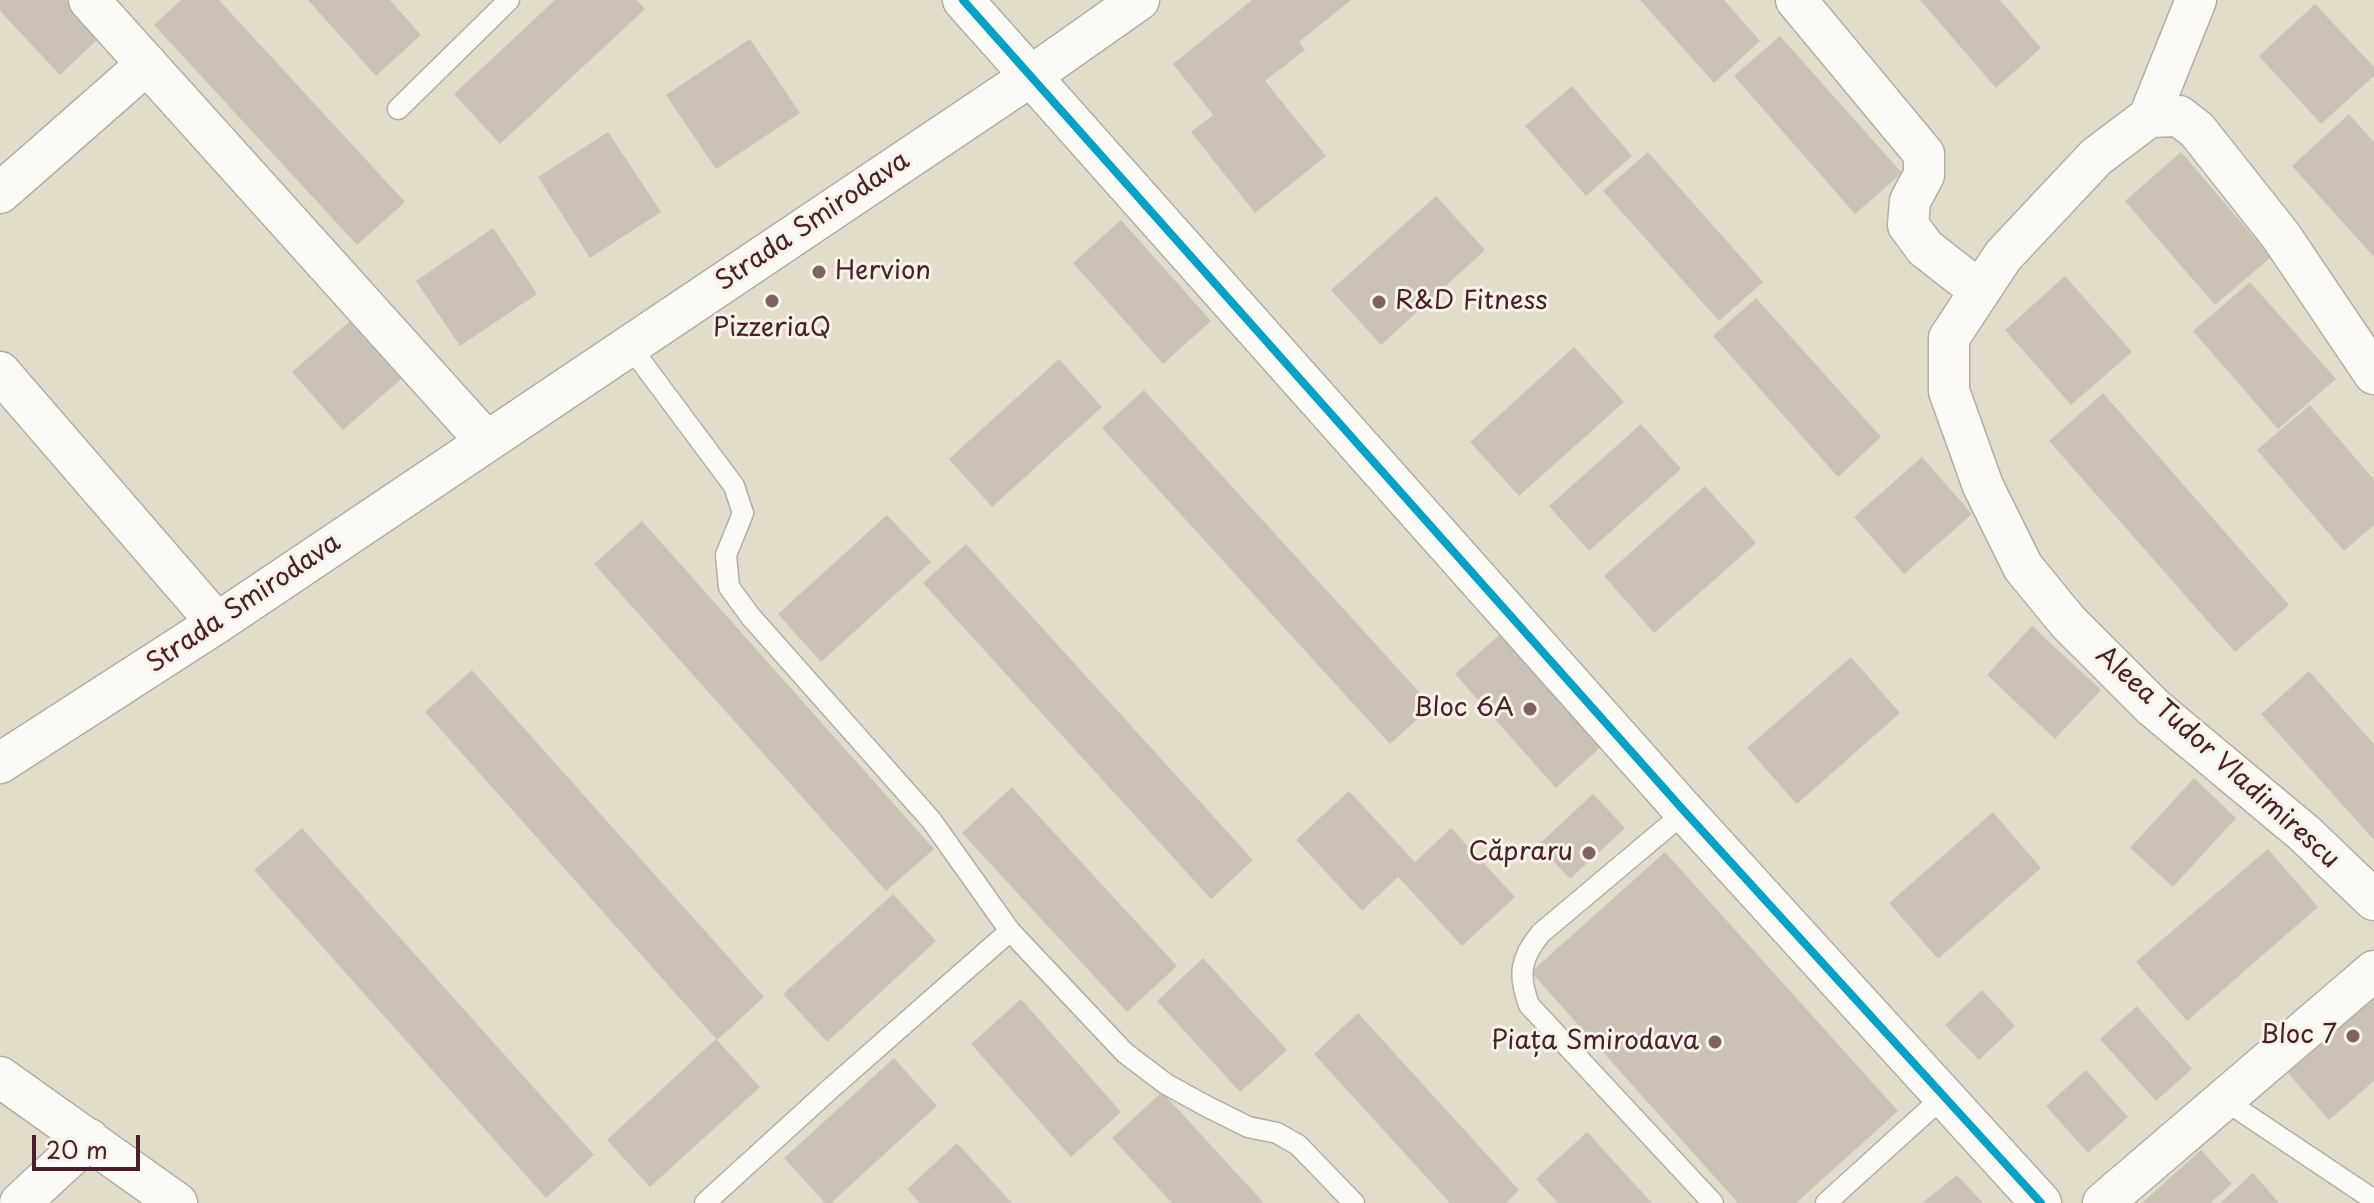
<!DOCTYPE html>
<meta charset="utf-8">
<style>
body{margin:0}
#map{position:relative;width:2374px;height:1203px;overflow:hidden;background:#e2ddcb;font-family:"Playpen Sans",sans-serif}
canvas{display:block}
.scale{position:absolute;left:32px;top:1135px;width:108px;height:36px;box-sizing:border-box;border:4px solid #4a1f2b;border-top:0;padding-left:10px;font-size:24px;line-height:28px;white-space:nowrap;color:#4a1f2b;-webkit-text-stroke:6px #f7f3e8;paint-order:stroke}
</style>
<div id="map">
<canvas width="2374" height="1203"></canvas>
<div class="scale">20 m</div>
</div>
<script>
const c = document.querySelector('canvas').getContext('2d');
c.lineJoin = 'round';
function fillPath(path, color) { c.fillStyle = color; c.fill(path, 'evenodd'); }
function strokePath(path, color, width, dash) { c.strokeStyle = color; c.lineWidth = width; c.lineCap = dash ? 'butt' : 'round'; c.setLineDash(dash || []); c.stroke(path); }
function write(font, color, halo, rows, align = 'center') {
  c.font = font + ' "Playpen Sans",sans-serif'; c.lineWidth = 6; c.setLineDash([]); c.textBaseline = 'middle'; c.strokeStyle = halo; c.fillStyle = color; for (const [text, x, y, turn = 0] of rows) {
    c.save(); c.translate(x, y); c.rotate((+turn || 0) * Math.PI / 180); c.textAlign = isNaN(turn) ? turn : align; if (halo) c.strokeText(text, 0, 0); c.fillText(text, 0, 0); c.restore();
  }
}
fillPath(new Path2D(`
 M0 0H66L100 37 60 75 0 11Z
 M181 0H219L405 202 357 245 154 25Z
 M308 0H390L421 35 376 76Z
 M555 0H637L645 9 500 144 454 94Z
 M1252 0H1351L1299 42 1305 50 1265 81 1326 156 1255 213 1191 132 1213 115 1173 64Z
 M1640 0H1724L1760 41 1714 83Z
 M1920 0H2000L2041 48 1996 88Z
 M2315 4 2374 67V76L2321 124 2259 56Z
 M1780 36 1902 173 1855 214 1734 76Z
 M750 39 800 113 716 169 666 95Z
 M1572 86 1632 156 1586 196 1525 126Z
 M2349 114 2374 142V257L2292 166Z
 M608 132 661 212 590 258 538 177Z
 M1648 152 1763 282 1719 321 1603 191Z
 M2181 152 2271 257 2215 305 2125 201Z
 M1436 196 1485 250 1381 345 1331 290Z
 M1121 220 1211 321 1163 364 1073 263Z
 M493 228 537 294 460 346 416 281Z
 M2065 276 2132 352 2071 405 2005 330Z
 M2250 282 2336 379 2278 429 2193 331Z
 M1756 298 1881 437 1838 477 1713 336Z
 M357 315 408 373 343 430 292 372Z
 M1574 347 1624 402 1519 496 1470 442Z
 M1059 359 1102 407 992 507 949 459Z
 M1144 390 1432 706 1390 744 1102 428Z
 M2103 393 2289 605 2235 652 2049 441Z
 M2310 405 2374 480V525L2344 551 2257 450Z
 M1641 424 1681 469 1589 551 1549 506Z
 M1922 457 1972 514 1904 574 1854 517Z
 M1705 486 1756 543 1654 633 1604 576Z
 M887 515 931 562 821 662 778 614Z
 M642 521 934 849 886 891 594 564Z
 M966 544 1253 860 1211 899 923 583Z
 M2032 626 2101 690 2055 739 1987 675Z
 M1505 630 1605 743 1556 788 1455 674Z
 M1851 657 1900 713 1797 804 1747 748Z
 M472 670 764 997 717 1040 425 712Z
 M2309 671 2374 744V840L2261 714Z
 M2194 778 2236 818 2173 887 2130 848Z
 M1012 787 1177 966 1127 1012 962 833Z
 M1349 791 1415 862 1451 828 1515 897 1462 946 1398 877 1362 911 1296 840Z
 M1593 794 1625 828 1570 879 1538 845Z
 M1993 812 2041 868 1938 959 1889 903Z
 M302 828 594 1155 546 1198 254 870Z
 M2268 849 2318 907 2187 1021 2136 962Z
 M1665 852 1898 1111 1796 1203H1738L1531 972Z
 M893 894 936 941 827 1042 783 994Z
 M1203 958 1287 1050 1240 1092 1157 1001Z
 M1982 990 2015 1026 1979 1060 1945 1025Z
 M2374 998V1081L2329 1120 2288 1073Z
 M1021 999 1121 1112 1071 1157 971 1044Z
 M2137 1006 2192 1069 2156 1101 2100 1039Z
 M1358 1013 1519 1190 1506 1203H1450L1314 1054Z
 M716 1039 760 1087 650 1187 607 1140Z
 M894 1058 937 1106 831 1203H825L784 1158Z
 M2086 1070 2128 1117 2088 1153 2046 1106Z
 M1162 1092 1264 1203H1172L1112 1138Z
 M1587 1132 1652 1203H1558L1536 1179Z
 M957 1143 1012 1203H920L907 1189Z
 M2201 1150 2232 1184 2210 1203H2142Z
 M2253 1173 2279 1203H2220Z
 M1957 1175 1983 1203H1922Z`), '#ccc1b5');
const service = new Path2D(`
 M398 109 509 0
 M629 345 734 486 743 513 726 555 729 587 751 617 931 820 1010 931 1125 1053 1166 1084 1208 1107 1248 1127 1277 1133 1298 1145 1354 1203
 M1685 812 1541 933C1520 958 1518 975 1529 1005L1713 1203
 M2223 1099 2374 1200
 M705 1203 829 1090 1010 931
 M1826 1203 1944 1096`);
const minor = new Path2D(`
 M89 0 486 441
 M963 0 1685 812 2041 1203
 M1796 0 1924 154V175L1910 201 1908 225 1925 248 1980 291
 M2149 117 2196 0
 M0 193 147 64
 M0 372 217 623
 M2374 374 2281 236 2197 130 2179 116 2149 117 2096 157 2003 256 1949 338V391L1983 486 2023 567 2068 622 2154 708 2304 833 2374 900
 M0 763 217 623 1031 76 1139 0
 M0 1077 177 1203
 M20 1203 89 1139
 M2103 1203 2374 971`);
strokePath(service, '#b4ada3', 23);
strokePath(minor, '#b4ada3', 43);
strokePath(service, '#fbfaf7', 20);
strokePath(minor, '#fbfaf7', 40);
strokePath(new Path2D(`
 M963 0 1685 812 2041 1203`), '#04a2c6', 8);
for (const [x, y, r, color] of [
 [819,272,8,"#7f6263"],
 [772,301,8,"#7f6263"],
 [1379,302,8,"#7f6263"],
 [1530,709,8,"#7f6263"],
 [1589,853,8,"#7f6263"],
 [2353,1036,8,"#7f6263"],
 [1715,1042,8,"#7f6263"]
]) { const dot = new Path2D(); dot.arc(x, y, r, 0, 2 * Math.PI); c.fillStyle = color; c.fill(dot); strokePath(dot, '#f7f3e8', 3); }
write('26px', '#4a1f2b', '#f7f3e8', [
 ["Strada Smirodava",813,222,-34],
 ["Strada Smirodava",244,604,-34],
 ["Aleea Tudor Vladimirescu",2217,758,42]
]);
write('26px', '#4a1f2b', '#f7f3e8', [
 ["Hervion",835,272,"left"],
 ["R&D Fitness",1395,302,"left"],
 ["PizzeriaQ",772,329,"center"],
 ["Bloc 6A",1514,709],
 ["Căpraru",1573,853],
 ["Bloc 7",2337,1036],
 ["Piața Smirodava",1699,1042]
], 'right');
</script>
